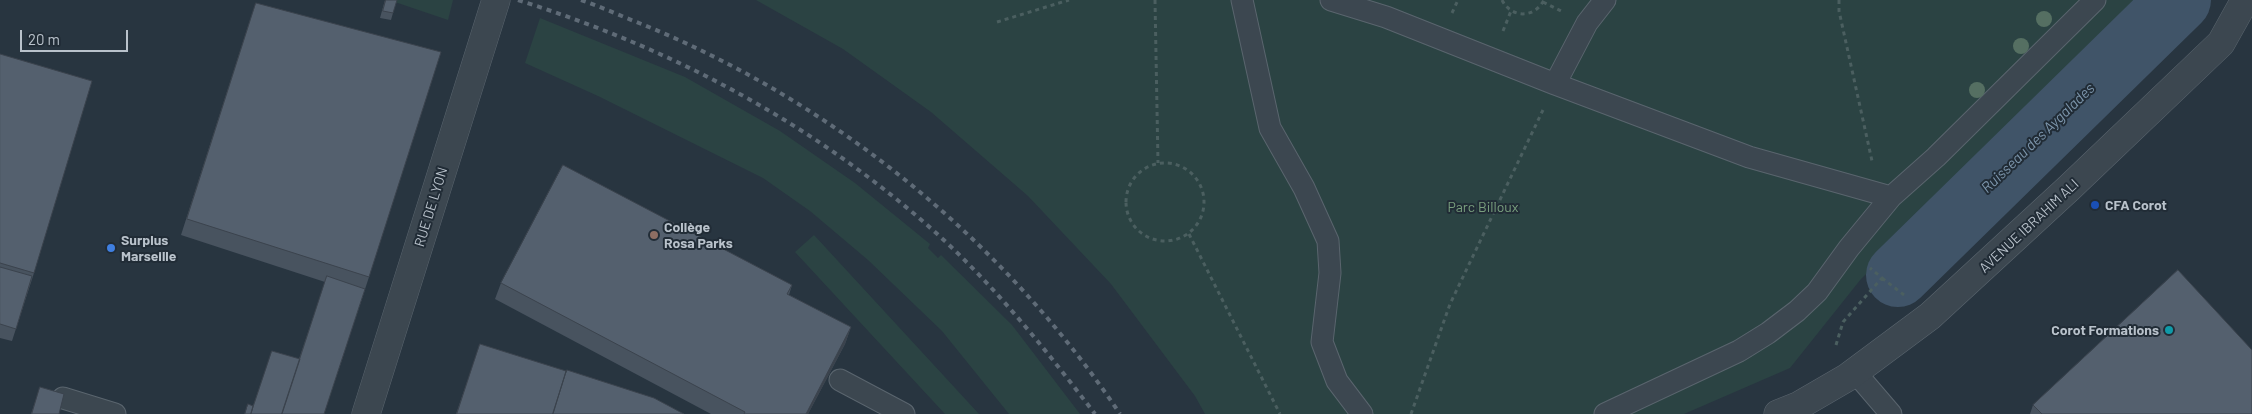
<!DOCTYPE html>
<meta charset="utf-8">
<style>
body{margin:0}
#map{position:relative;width:2252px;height:414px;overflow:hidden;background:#283540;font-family:Barlow,sans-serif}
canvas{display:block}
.scale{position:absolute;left:20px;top:30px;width:108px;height:22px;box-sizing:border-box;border:2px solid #b9c2cb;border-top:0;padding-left:6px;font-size:15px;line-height:18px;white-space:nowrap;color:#b9c2cb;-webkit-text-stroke:4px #212c36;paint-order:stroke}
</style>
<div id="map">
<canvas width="2252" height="414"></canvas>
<div class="scale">20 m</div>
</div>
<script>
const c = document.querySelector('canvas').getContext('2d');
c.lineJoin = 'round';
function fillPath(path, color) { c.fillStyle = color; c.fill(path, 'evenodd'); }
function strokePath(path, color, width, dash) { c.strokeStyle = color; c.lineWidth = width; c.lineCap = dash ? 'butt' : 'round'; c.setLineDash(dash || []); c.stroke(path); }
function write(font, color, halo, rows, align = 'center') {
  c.font = font + ' Barlow,sans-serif'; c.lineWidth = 4; c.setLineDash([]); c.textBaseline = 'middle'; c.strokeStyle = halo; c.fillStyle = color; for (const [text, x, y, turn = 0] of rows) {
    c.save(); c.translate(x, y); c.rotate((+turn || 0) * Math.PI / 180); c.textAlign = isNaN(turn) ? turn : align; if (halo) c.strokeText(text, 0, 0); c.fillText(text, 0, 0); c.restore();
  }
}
fillPath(new Path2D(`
 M389 0H453L448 20Z
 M756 0H2144L1861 279 1790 368 1684 414H1205L1195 396 1111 284 1028 196 931 112 843 49Z
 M540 18 685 77 780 131 855 183 930 244 928 248 938 258 941 255 1012 325 1080 414H1009L942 331 868 260 810 211 763 178 598 96 525 63Z
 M814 235 979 414H945L795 252Z`), '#2b4343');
strokePath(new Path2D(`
 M1898 275 2179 0`), '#405468', 64);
const service = new Path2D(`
 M1242 0 1270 128 1304 188 1328 241 1330 273 1322 342 1337 381 1362 414
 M1331 0 1386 17 1555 84
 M1605 0 1587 23 1555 84 1749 157 1891 197
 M1855 372 1891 414
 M840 380 904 414
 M63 398 115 414
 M1605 414 1739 351 1768 333 1797 311 1817 292 1849 248 1891 197 1936 157 2095 0`);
const tertiary = new Path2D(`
 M366 414 496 0
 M1778 414 1798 406 1848 377 1930 316 2069 188 2221 43 2245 0`);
strokePath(service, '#5a656e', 23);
strokePath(tertiary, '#5a656e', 29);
strokePath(new Path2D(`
 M1155 0 1158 163
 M1502 0C1511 18 1534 19 1544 0
 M1839 0V11L1872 161
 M1543 2 1561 11
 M1452 13 1458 0
 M997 22 1069 0
 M1503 31 1511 11
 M1126 202a39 39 0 1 1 78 0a39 39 0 1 1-78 0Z
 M1189 234 1280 414
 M1882 278 1904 295
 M1836 345 1843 322 1882 278 1870 268
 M1411 414 1450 304 1543 110`), '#4b5f60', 3, [4, 4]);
strokePath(service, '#3c4750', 21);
strokePath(tertiary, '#3c4750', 28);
strokePath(new Path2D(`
 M518 0C673 49 813 123 935 232 995 286 1046 350 1095 414
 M581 0C602 7 623 17 644 25 835 103 1005 242 1120 414`), '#5f6b77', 4, [5, 5]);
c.fillStyle = '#556f62';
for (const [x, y] of [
 [2044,19],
 [2021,46],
 [1977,90]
]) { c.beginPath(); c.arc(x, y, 8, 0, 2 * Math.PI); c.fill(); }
fillPath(new Path2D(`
 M385 0 393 13 391 20 380 18Z
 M256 3 369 277 324 414 252 409 272 351 299 359 325 282 181 235 250 20Z
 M0 54 34 273 12 341 0 338Z
 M501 283 792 285 789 295 851 327 845 344 808 414H711L495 299Z
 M480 344 684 414H456Z
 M40 387 59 414H31Z
 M2033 405 2252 414H2030Z`), '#48535f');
fillPath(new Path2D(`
 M851 327 845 344 808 414H806Z`), '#3b434d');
const building = new Path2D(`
 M386 0H397L393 13 383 11Z
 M256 3 441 52 369 277 187 219Z
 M0 54 92 81 34 273 0 263Z
 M563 165 792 285 787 294 851 327 806 414H744L745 412 501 283Z
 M0 267 32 276 16 329 0 324Z
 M2178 270 2252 350V414H2042L2033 405Z
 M327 276 365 289 324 414H282Z
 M480 344 566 371 553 414H457Z
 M272 351 300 359 282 414H251Z
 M567 370 654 398 684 414H553Z
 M40 387 64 394 59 414H32Z
 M248 404 253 406 251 414H245Z`);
fillPath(building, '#54606e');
strokePath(building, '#3b434d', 1);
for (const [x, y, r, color] of [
 [2095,205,5,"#1a4fb4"],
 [654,235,5,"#8d6e63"],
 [111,248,5,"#3f7fe0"],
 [2169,330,5,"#0f9aa8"]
]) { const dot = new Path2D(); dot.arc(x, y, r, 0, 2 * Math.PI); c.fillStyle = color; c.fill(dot); strokePath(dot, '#212c36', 2); }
write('bold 14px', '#b9c2cb', '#212c36', [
 ["CFA Corot",2105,205],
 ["Collège",664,227],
 ["Rosa Parks",664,243],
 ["Surplus",121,240],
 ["Marseille",121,256],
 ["Corot Formations",2159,330,"right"]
], 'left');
write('14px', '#b9c2cb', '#212c36', [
 ["RUE DE LYON",431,207,-73],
 ["AVENUE IBRAHIM ALI",2029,226,-43]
]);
write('14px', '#799f7e', '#212c36', [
 ["Parc Billoux",1483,207]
]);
write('italic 15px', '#7c95ab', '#212c36', [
 ["Ruisseau des Aygalades",2038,138,-44]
]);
</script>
